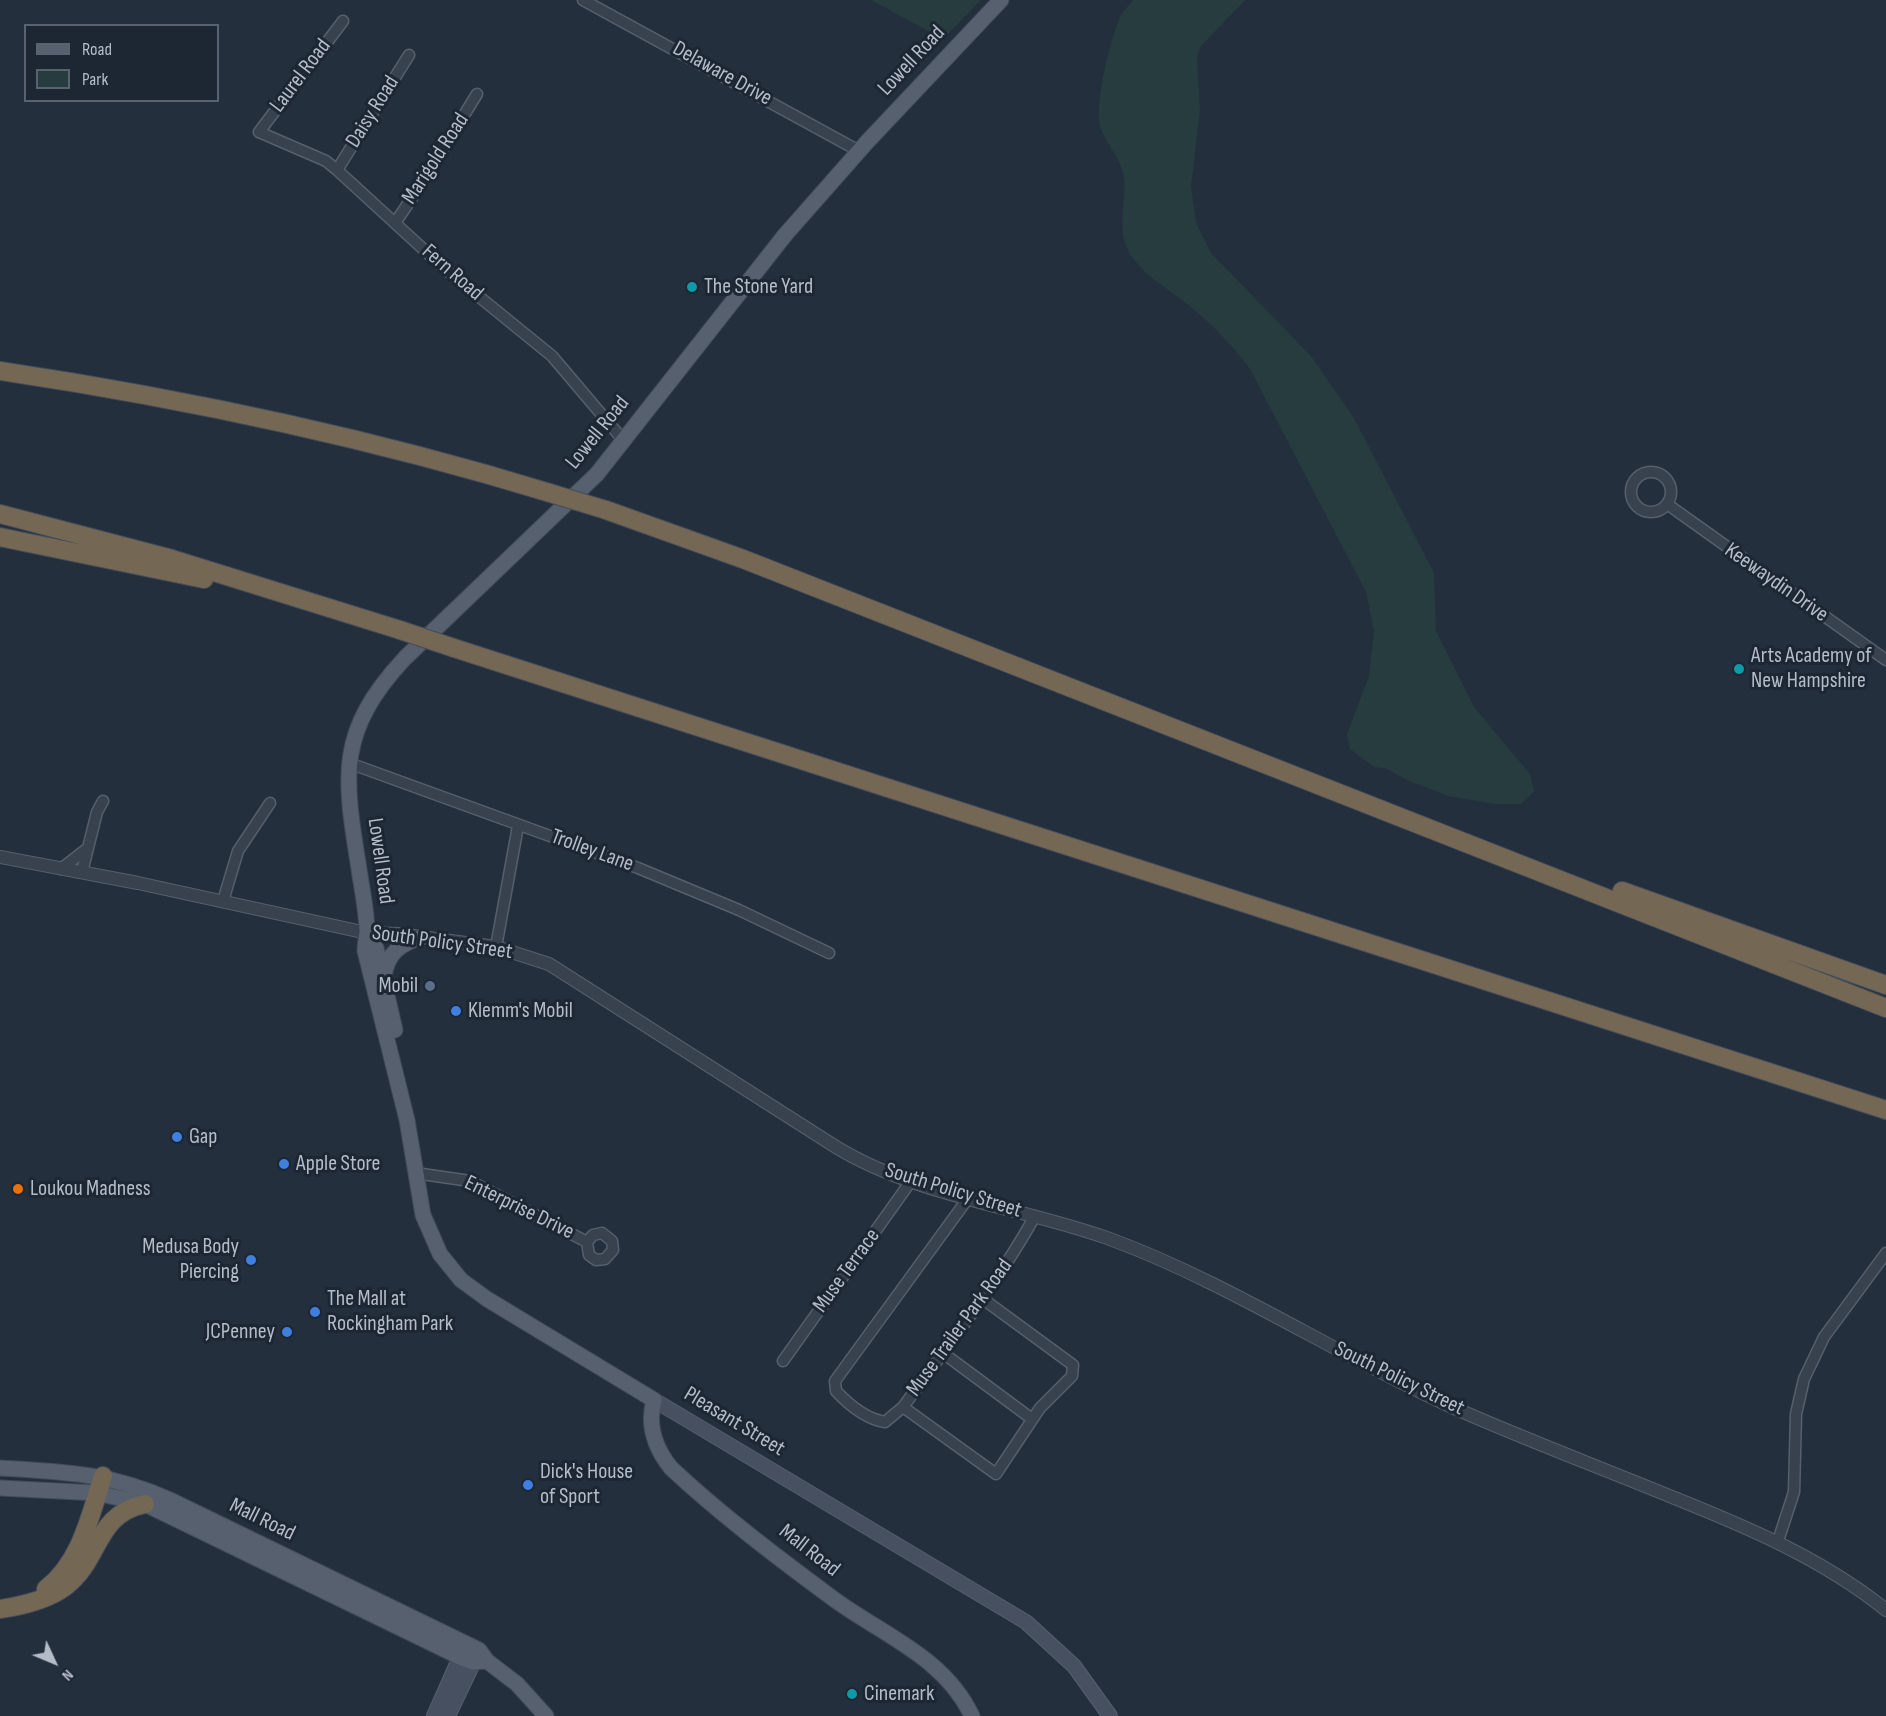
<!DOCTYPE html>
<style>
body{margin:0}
#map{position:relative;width:1886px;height:1716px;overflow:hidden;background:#242f3e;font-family:"Sofia Sans Condensed",sans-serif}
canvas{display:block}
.legend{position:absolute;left:24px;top:24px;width:195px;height:78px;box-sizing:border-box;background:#1d2633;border:2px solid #59626f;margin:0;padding:8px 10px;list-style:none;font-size:18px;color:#b4bcc9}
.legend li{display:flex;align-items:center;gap:12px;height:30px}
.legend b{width:30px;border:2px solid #59626f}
.north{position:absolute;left:24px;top:1632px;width:60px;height:60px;-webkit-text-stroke:4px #1d2633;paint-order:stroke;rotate:134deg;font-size:16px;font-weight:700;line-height:24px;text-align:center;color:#b4bcc9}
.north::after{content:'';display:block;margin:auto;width:21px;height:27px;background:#b4bcc9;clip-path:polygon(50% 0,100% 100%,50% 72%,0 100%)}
</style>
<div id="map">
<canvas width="1886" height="1716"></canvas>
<ul class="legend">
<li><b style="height:8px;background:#56606e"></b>Road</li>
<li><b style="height:16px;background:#263c3f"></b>Park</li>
</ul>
<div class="north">N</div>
</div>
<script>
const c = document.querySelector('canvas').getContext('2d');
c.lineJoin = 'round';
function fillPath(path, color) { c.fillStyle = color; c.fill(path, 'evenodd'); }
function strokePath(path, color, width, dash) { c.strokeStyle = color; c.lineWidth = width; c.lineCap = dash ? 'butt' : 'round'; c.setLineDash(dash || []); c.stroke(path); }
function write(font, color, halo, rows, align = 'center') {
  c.font = font + ' "Sofia Sans Condensed",sans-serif'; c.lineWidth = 6; c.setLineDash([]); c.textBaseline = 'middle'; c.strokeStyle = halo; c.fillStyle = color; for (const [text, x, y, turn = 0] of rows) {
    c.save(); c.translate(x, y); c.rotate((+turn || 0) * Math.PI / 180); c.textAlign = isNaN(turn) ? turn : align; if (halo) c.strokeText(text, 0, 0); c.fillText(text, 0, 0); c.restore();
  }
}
fillPath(new Path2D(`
 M871 0H981L943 39Z
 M1133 0H1245L1201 46 1197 56 1200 111 1191 186 1196 223 1211 253 1311 356 1354 418 1434 573 1436 631 1474 707 1530 774 1534 791 1521 804H1495L1448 796 1407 780 1385 768 1374 767 1350 749 1347 734 1369 676 1374 631 1366 592 1250 369C1232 345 1211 323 1187 304 1169 289 1150 280 1135 261 1113 235 1127 206 1124 178 1122 160 1107 145 1101 129 1093 110 1111 32 1122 14 1125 9 1130 4 1133 0Z`), '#263c3f');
const minor = new Path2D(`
 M583 0 859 151
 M343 21 259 132 326 161 337 170 445 269 552 356 624 441
 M337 170 409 55
 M395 223 424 180 477 94
 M1631 492a20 20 0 1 1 40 0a20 20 0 1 1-40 0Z
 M1667 504 1886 660
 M349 763 638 868 739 910 829 953
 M61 869 88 848
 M82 872 97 812 103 801
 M223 901 238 851 270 803
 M496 947 518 826
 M415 1173 470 1181 587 1242 589 1255 596 1260 605 1259 613 1250 612 1241 602 1233 593 1235 587 1242
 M983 1299 1073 1365 1072 1376 1040 1408 996 1474 903 1407C949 1344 997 1284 1035 1216
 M943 1353 1032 1419
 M783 1361 911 1181
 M903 1407 885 1422C867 1419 849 1405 836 1391L835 1381 969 1197
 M1778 1541 1794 1492 1796 1414 1804 1379 1824 1337 1886 1253`);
const tertiary = new Path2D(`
 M0 857 138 883 367 933 399 934 496 947 549 964 836 1147C916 1196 1021 1207 1110 1239 1229 1283 1337 1355 1452 1407 1524 1439 1599 1467 1672 1497 1747 1527 1823 1559 1886 1610`);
const secondary = new Path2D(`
 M654 1400 1026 1622 1074 1666 1110 1716
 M434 1716 464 1648
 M448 1716 478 1653`);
const primary = new Path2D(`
 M367 933 376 948 395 1030
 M384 977C387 953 400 944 422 937
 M0 1468C65 1472 110 1473 170 1500L479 1650 487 1661 517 1684 546 1716
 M0 1488 97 1493 145 1504 460 1657 473 1662 487 1661
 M972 1716C944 1656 880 1634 831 1597 777 1557 720 1514 671 1468 655 1448 647 1425 654 1400L487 1299 461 1280 440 1254 423 1215 407 1120 365 951C365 945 366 939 367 933 367 912 362 890 359 869 344 776 336 732 405 658L597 474 785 235 867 142 1001 0`);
const motorway = new Path2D(`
 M0 371C187 399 370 438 550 493
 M606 510 743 559 1886 1008
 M0 514 172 559 400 630
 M0 537 204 579
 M454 648 1886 1110
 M1622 891 1886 985
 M46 1589C81 1562 90 1516 103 1476
 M0 1609C21 1606 49 1599 66 1586 101 1559 95 1514 145 1504`);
strokePath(minor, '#565f6c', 13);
strokePath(tertiary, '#565f6c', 14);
strokePath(secondary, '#565f6c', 16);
strokePath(primary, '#414a57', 17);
strokePath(motorway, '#434c59', 20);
strokePath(minor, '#38414e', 10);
strokePath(tertiary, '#38414e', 12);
strokePath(secondary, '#465061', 14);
strokePath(primary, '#56606e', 15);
strokePath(motorway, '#746855', 18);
const motorwayBridge = new Path2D(`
 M550 493 606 510
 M400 630 454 648`);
strokePath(motorwayBridge, '#434c59', 20, []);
strokePath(motorwayBridge, '#746855', 18);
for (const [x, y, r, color] of [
 [692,287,6,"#0f9aa8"],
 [1739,669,6,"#0f9aa8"],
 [430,986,6,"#5c6f8a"],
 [456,1011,6,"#3f7fe0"],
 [177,1137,6,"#3f7fe0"],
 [284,1164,6,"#3f7fe0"],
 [18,1189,6,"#e8710a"],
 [251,1260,6,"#3f7fe0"],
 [315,1312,6,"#3f7fe0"],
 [287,1332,6,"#3f7fe0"],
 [528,1485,6,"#3f7fe0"],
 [852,1694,6,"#0f9aa8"]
]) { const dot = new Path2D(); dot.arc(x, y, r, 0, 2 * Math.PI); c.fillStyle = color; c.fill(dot); strokePath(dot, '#1d2633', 2); }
write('22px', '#b4bcc9', '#1d2633', [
 ["Lowell Road",912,61,-47],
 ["Delaware Drive",722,74,29],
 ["Laurel Road",301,76,-53],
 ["Daisy Road",373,112,-58],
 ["Marigold Road",436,159,-57],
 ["Fern Road",452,273,41],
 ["Lowell Road",598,433,-51],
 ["Keewaydin Drive",1776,583,35],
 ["Trolley Lane",592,851,20],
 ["Lowell Road",380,861,82],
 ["South Policy Street",442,943,8],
 ["South Policy Street",953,1191,17],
 ["Enterprise Drive",519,1208,26],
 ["Muse Terrace",847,1271,-54],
 ["Muse Trailer Park Road",960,1328,-54],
 ["South Policy Street",1399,1379,26],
 ["Pleasant Street",734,1422,31],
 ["Mall Road",262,1520,26],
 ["Mall Road",809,1551,38]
]);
write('22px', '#b4bcc9', '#1d2633', [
 ["The Stone Yard",704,287],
 ["Arts Academy of",1751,656],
 ["New Hampshire",1751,681],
 ["Mobil",418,986,"right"],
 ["Klemm's Mobil",468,1011],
 ["Gap",189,1137],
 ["Apple Store",296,1164],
 ["Loukou Madness",30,1189],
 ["Medusa Body",239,1247,"right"],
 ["Piercing",239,1272,"right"],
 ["The Mall at",327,1299],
 ["Rockingham Park",327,1324],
 ["JCPenney",275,1332,"right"],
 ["Dick's House",540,1472],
 ["of Sport",540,1497],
 ["Cinemark",864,1694]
], 'left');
</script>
